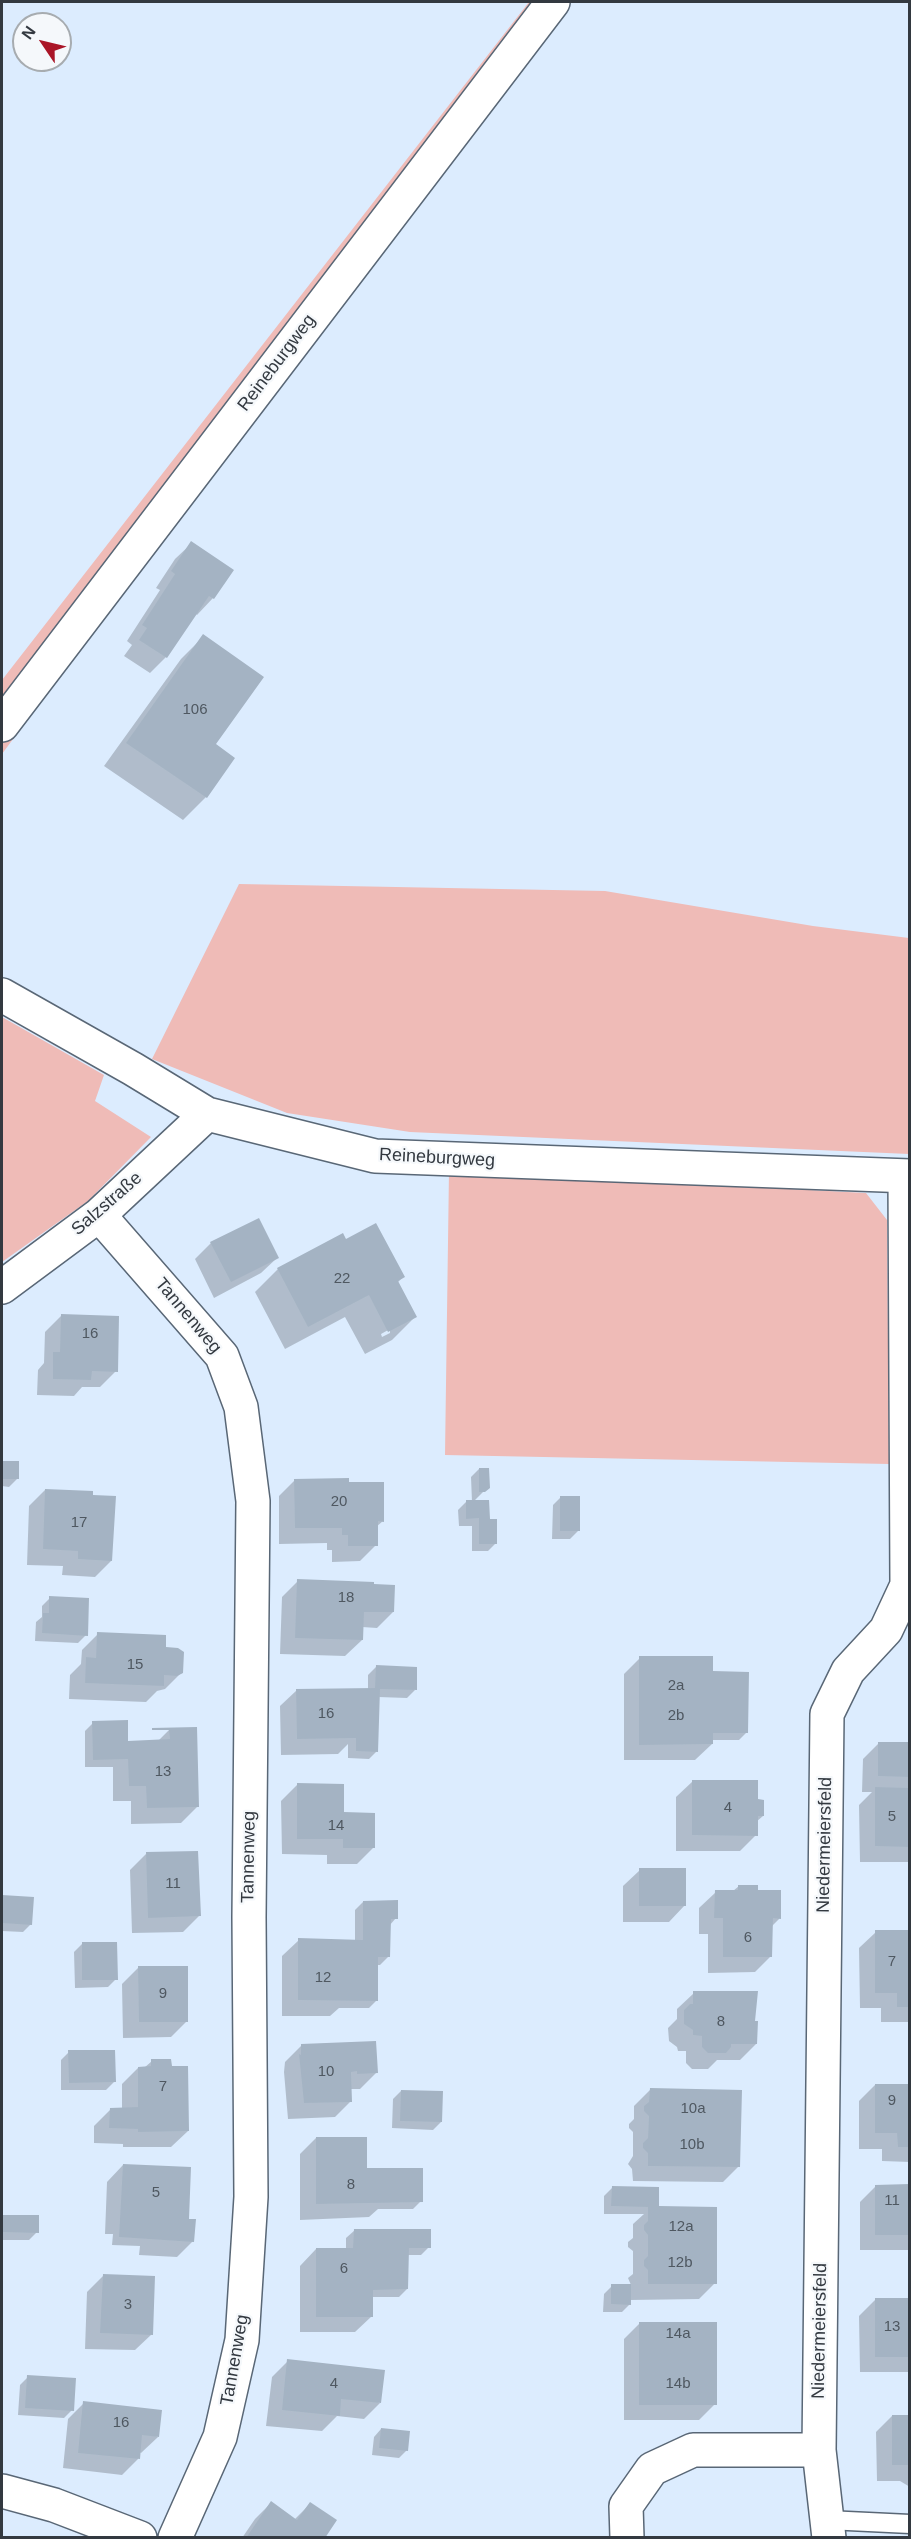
<!DOCTYPE html>
<meta charset="utf-8">
<style>
body{margin:0}
#map{position:relative;width:911px;height:2539px;overflow:hidden;background:#dcecfe;font-family:Helvetica,sans-serif}
canvas{display:block}
.frame{position:absolute;inset:0;border:3px solid #333940;pointer-events:none}
.north{position:absolute;left:12px;top:12px;width:60px;height:60px;box-sizing:border-box;background:#f5f8fb;border:2px solid #a7acb0;border-radius:50%;rotate:305deg;font-size:16px;font-weight:700;line-height:24px;text-align:center;color:#333940}
.north::after{content:'';display:block;margin:auto;width:21px;height:27px;background:#aa1527;clip-path:polygon(50% 0,100% 100%,50% 72%,0 100%)}
</style>
<div id="map">
<canvas width="911" height="2539"></canvas>
<div class="frame"></div>
<div class="north">N</div>
</div>
<script>
const c = document.querySelector('canvas').getContext('2d');
c.lineJoin = 'round';
function fillPath(path, color) { c.fillStyle = color; c.fill(path, 'evenodd'); }
function strokePath(path, color, width, dash) { c.strokeStyle = color; c.lineWidth = width; c.lineCap = dash ? 'butt' : 'round'; c.setLineDash(dash || []); c.stroke(path); }
function write(font, color, halo, rows, align = 'center') {
  c.font = font + ' Helvetica,sans-serif'; c.lineWidth = 4.5; c.setLineDash([]); c.textBaseline = 'middle'; c.strokeStyle = halo; c.fillStyle = color; for (const [text, x, y, turn = 0] of rows) {
    c.save(); c.translate(x, y); c.rotate((+turn || 0) * Math.PI / 180); c.textAlign = isNaN(turn) ? turn : align; if (halo) c.strokeText(text, 0, 0); c.fillText(text, 0, 0); c.restore();
  }
}
fillPath(new Path2D(`
 M529 2H570L203 482 2 754V680Z
 M239 884 605 891 813 926 909 938V1154L410 1132 287 1113 152 1059Z
 M2 1017 104 1075 95 1101 151 1137 88 1201 2 1262Z
 M449 1171 866 1193 887 1220 889 1464 445 1455Z`), '#efbbb7');
fillPath(new Path2D(`
 M192 543 232 570 213 598 197 615 195 613 166 657 150 673 124 656 132 645 127 641 160 590 156 588 175 559Z
 M204 636 214 744 206 797 183 820 104 766 181 659Z
 M345 1241 403 1277 397 1283 415 1317 392 1340 365 1354 345 1317 285 1349 255 1292 278 1269ZM390 1329V1333L382 1337 381 1334Z
 M211 1243 278 1257 261 1273 214 1298 195 1259Z
 M61 1316 116 1371 100 1387H82L74 1396 37 1395 38 1370 44 1363 45 1332Z
 M2 1462 18 1463 17 1479 9 1487 2 1486Z
 M479 1469 488 1487 473 1502 488 1520 496 1543 488 1551H472V1526H459L458 1510 466 1502H472L471 1477Z
 M295 1480 347 1484 383 1521 376 1527V1545L360 1561 332 1562V1550H327V1543L279 1544V1496Z
 M45 1490 92 1497 111 1561 95 1577 62 1575 63 1566 27 1565 29 1506Z
 M561 1497 578 1531 570 1539H552L553 1505Z
 M298 1581 393 1612 377 1628 362 1627V1640L345 1656 280 1654 282 1597Z
 M50 1598 86 1635 78 1643 35 1641 36 1622 42 1617V1606Z
 M98 1634 164 1649 182 1672 165 1689 157 1691 146 1702 69 1699 70 1675 81 1664 82 1650Z
 M640 1658 712 1673 747 1732 739 1740H712V1744L695 1760H624V1674Z
 M376 1667 415 1690 407 1698 378 1697 377 1751 369 1759 348 1758V1744L338 1754 281 1755 280 1706 297 1690 368 1689V1675Z
 M93 1723 127 1742 158 1741 170 1729 197 1807 181 1823 131 1824V1801H113V1767H85V1731Z
 M879 1743H910V1862H860L859 1805 872 1792H862L863 1759Z
 M693 1781 756 1801 763 1816 756 1822V1835L740 1851H676V1797Z
 M297 1785 342 1814 373 1848 357 1864H327V1855L282 1854 281 1801Z
 M146 1854 199 1916 183 1932 132 1933 130 1870Z
 M640 1870 685 1905 669 1922H623V1886Z
 M739 1886 757 1892 780 1918 771 1927V1956L755 1972 708 1973V1934H699V1908L716 1892 733 1891Z
 M2 1896 32 1898 31 1924 23 1932 2 1931Z
 M363 1902 396 1918 389 1926 388 1957 380 1965H377V2000L369 2008H339L330 2016H282V1956L299 1940 355 1941V1910Z
 M876 1932H910V2022H881V2008H860L859 1948Z
 M82 1944 116 1979 108 1987 75 1988 74 1952Z
 M138 1968 187 2021 171 2037 123 2038 122 1984Z
 M694 1993 753 2011 756 2044 740 2060H717L708 2069H692L686 2063V2051H678L677 2047 669 2041 668 2028 677 2019V2009Z
 M302 2045 376 2073 360 2089H350L351 2101 335 2117 288 2119 284 2072 285 2062Z
 M69 2052 114 2082 106 2090H61V2060Z
 M152 2061 188 2131 171 2147H123V2144L94 2143V2126L110 2110 122 2109V2084L138 2068H144Z
 M875 2085H910V2162L882 2161V2149H859V2101Z
 M650 2090 739 2166 723 2182 633 2181 632 2169 628 2164 633 2156V2132L629 2128V2124L634 2119V2106Z
 M401 2091 441 2122 433 2130 392 2128 393 2099Z
 M316 2138 366 2170 421 2201 413 2209H378L369 2217 300 2220V2154Z
 M123 2165 188 2220 193 2241 177 2257 139 2255 140 2246 112 2245 113 2234H105L107 2182Z
 M876 2186H910V2250H860V2202Z
 M612 2188 655 2208 715 2283 699 2299 630 2300V2304L622 2312H603L604 2294 612 2286 631 2285 628 2278 633 2274V2251L628 2247V2242L633 2238V2224L644 2214H604V2196Z
 M2 2216 38 2217 37 2232 29 2240H2Z
 M355 2230 429 2247 421 2255H407V2289L399 2297H372V2316L355 2332H300V2266L316 2249 346 2250V2238Z
 M103 2276 152 2334 135 2350 85 2349 87 2292Z
 M875 2300H910V2372H860L859 2316Z
 M640 2323 715 2404 699 2420H624V2339Z
 M288 2361 380 2403 364 2419 337 2416 322 2431 266 2426 272 2377Z
 M28 2377 72 2410 64 2418 18 2415 20 2385Z
 M84 2403 158 2437 141 2453 139 2452 138 2459 122 2475 63 2468 68 2419Z
 M910 2413V2487L900 2481H877L876 2432 892 2416H908Z
 M381 2429 407 2450 399 2458 372 2455 374 2437Z
 M271 2503 294 2520 310 2504 323 2538H242L255 2519Z`), '#0003');
fillPath(new Path2D(`
 M191 541 234 570 214 599 209 596 167 658 139 640 147 628 142 625 175 574 171 571Z
 M203 634 264 677 216 744 235 758 207 798 126 743Z
 M259 1218 279 1258 231 1282 210 1242Z
 M376 1223 405 1277 398 1281 417 1317 388 1332 369 1295 308 1327 277 1268 343 1233 346 1239Z
 M61 1314 119 1316 118 1372 92 1371 91 1380 53 1379V1352H60Z
 M2 1461H19V1479H2Z
 M479 1468H489L490 1488 485 1492H479Z
 M349 1478V1482H384V1522L378 1521V1546H348V1535H342V1528H295L294 1479Z
 M45 1489 93 1491V1495L116 1496 112 1561 78 1559V1551L43 1549Z
 M560 1496H580V1531H560Z
 M466 1500H489L490 1519H497V1544H479V1518L466 1519Z
 M297 1579 374 1582V1584L395 1585 394 1612H364L363 1640 295 1638Z
 M49 1596 89 1598 88 1636 42 1633 43 1613H49Z
 M97 1632 166 1635V1647L178 1648 184 1652 183 1673 177 1676 164 1675V1686L85 1683 86 1657 96 1658Z
 M639 1656H713V1671L749 1672 748 1733H713V1744L639 1745Z
 M376 1665 417 1667V1690L380 1689 378 1752 356 1751V1738L297 1739 296 1689 375 1688Z
 M128 1720V1741L170 1739 169 1730H152V1728L197 1727 199 1807 147 1808 146 1786H129L128 1759 93 1760 92 1721Z
 M878 1742H910V1777L878 1776Z
 M692 1780H758V1799L764 1800V1816H758V1836L692 1835Z
 M297 1783 344 1784V1812L375 1813V1848H343V1839H297Z
 M875 1787 910 1788V1847L875 1846Z
 M198 1851 201 1916 148 1918 146 1852Z
 M639 1868H686V1906H639Z
 M738 1885H758V1890H781V1919L773 1918 772 1957H723V1918H714L715 1890H738Z
 M2 1895 34 1897 32 1925 2 1923Z
 M398 1900V1919H391L390 1957H378V2001L298 2000V1938L363 1940V1901Z
 M875 1930H910V2007H897V1993H875Z
 M82 1942H117L118 1980H82Z
 M138 1966H188V2022H139Z
 M693 1991H758L755 2021H758L757 2044H731V2047L726 2053H708L702 2047V2036L693 2035V2030L684 2024V2010L690 2004H693Z
 M376 2041 378 2073 357 2074V2071L351 2072 352 2102 304 2103 299 2054 301 2055V2044Z
 M68 2050H115L116 2082 69 2083Z
 M151 2059H171L172 2066H188L189 2131 138 2132V2129L109 2128 110 2108 138 2107V2067L151 2066Z
 M875 2084H910V2147H898L897 2133H875Z
 M650 2088 742 2090 740 2167 648 2166V2153L643 2148V2143L648 2138 649 2116 644 2111V2106L649 2102Z
 M401 2090 443 2091 442 2122 400 2121Z
 M316 2137H367V2168H423V2202L316 2204Z
 M123 2164 191 2167 189 2219H196L194 2242 119 2237Z
 M910 2184V2235H875V2185Z
 M612 2186 659 2187V2206L717 2207V2284H648V2270L644 2266V2260L648 2256V2235L644 2230V2225L648 2221V2207L611 2206Z
 M2 2215H39V2233L2 2232Z
 M354 2229H431V2248H409L408 2289 373 2290V2317H316V2248H353Z
 M103 2274 155 2276 153 2335 100 2333Z
 M611 2284H631V2305L611 2304Z
 M875 2298H910V2357H875Z
 M639 2322H717V2405H639Z
 M287 2359 385 2370 381 2403 341 2399 340 2416 282 2410Z
 M27 2375 76 2378 74 2411 25 2408Z
 M83 2401 162 2410 159 2437 142 2435 140 2459 78 2453Z
 M892 2415H910V2465H892Z
 M381 2428 410 2431 408 2451 379 2448Z
 M271 2501 297 2520 310 2502 337 2520 325 2538H246Z`), '#a4b3c3');
const service = new Path2D(`
 M827 2520 910 2524`);
const minor = new Path2D(`
 M2 725 553 2
 M2 995 133 1069 207 1114 375 1156 910 1176
 M99 1215 222 1356 241 1407 253 1501 249 1917 251 2197 242 2340 220 2437 175 2538
 M2 1287 99 1215 207 1114
 M2 2491 54 2505 140 2538
 M627 2538 626 2506 652 2469 693 2450H819
 M829 2538 819 2450 827 1714 848 1671 886 1630 907 1585 905 1176`);
strokePath(service, '#596776', 21);
strokePath(minor, '#596776', 36);
strokePath(service, '#fff', 18);
strokePath(minor, '#fff', 33);
write('15px', '#4f5861', null, [
 ["106",195,710],
 ["22",342,1279],
 ["16",90,1334],
 ["20",339,1502],
 ["17",79,1523],
 ["18",346,1598],
 ["15",135,1665],
 ["2a",676,1686],
 ["16",326,1714],
 ["2b",676,1716],
 ["13",163,1772],
 ["4",728,1808],
 ["5",892,1817],
 ["14",336,1826],
 ["11",173,1884],
 ["6",748,1938],
 ["7",892,1962],
 ["12",323,1978],
 ["9",163,1994],
 ["8",721,2022],
 ["10",326,2072],
 ["7",163,2087],
 ["9",892,2101],
 ["10a",693,2109],
 ["10b",692,2145],
 ["8",351,2185],
 ["5",156,2193],
 ["11",892,2201],
 ["12a",681,2227],
 ["12b",680,2263],
 ["6",344,2269],
 ["3",128,2305],
 ["13",892,2327],
 ["14a",678,2334],
 ["4",334,2384],
 ["14b",678,2384],
 ["16",121,2423]
]);
write('18px', '#333940', '#f5f8fb', [
 ["Reineburgweg",277,363,-53],
 ["Reineburgweg",437,1158,3],
 ["Salzstraße",107,1204,-41],
 ["Tannenweg",188,1316,50],
 ["Niedermeiersfeld",825,1845,-89],
 ["Tannenweg",249,1857,-89],
 ["Niedermeiersfeld",820,2331,-89],
 ["Tannenweg",235,2360,-80]
]);
</script>
